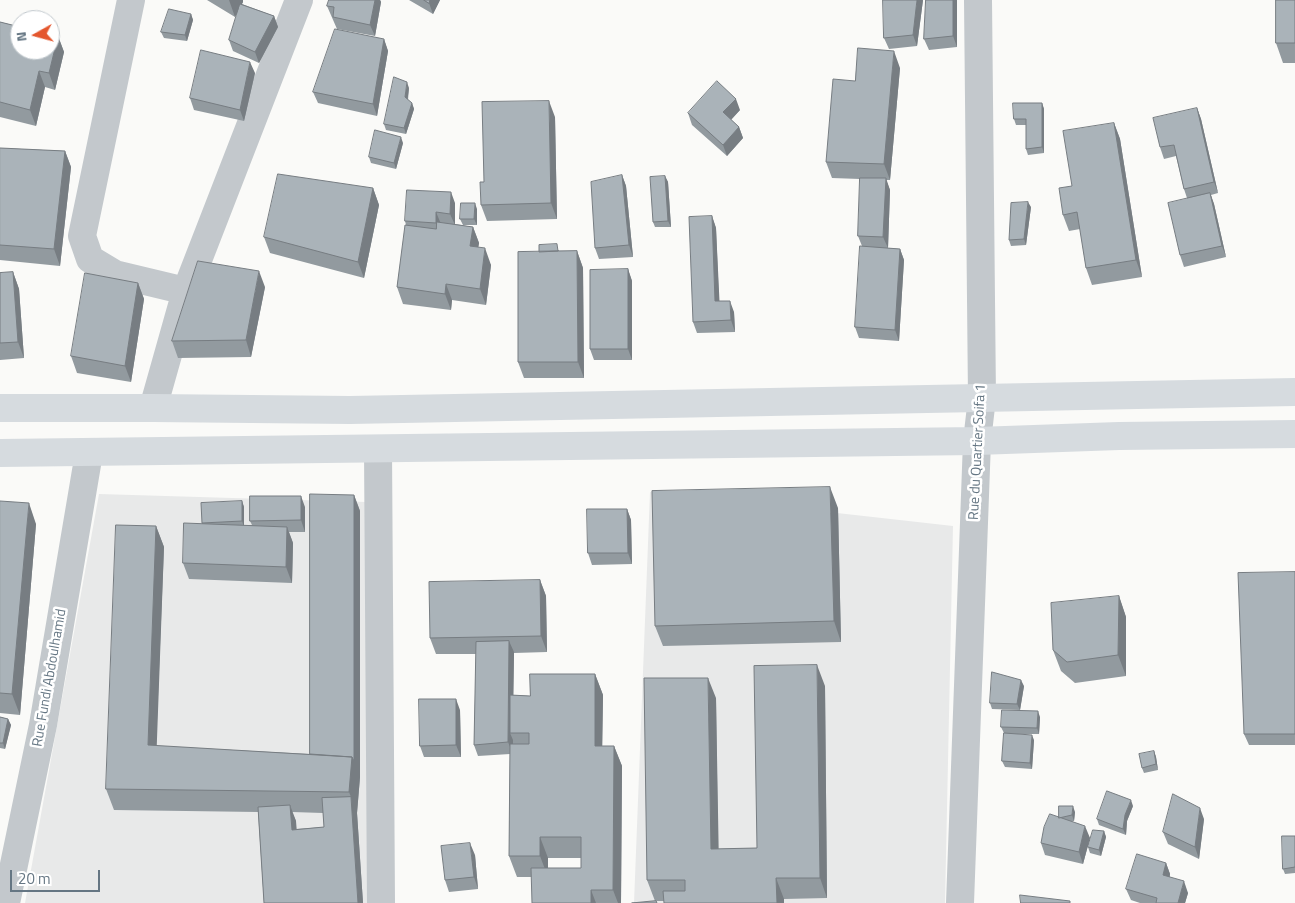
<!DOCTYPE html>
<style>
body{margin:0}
#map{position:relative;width:1295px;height:903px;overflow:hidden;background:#fafaf8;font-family:"Titillium Web",sans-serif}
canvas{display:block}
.north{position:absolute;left:10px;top:10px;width:50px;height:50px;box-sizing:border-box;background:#fff;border:1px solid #c1c8cd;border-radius:50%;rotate:263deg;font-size:14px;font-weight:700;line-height:20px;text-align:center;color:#657683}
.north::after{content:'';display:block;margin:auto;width:18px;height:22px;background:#e4572e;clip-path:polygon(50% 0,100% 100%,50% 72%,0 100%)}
.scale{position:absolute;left:10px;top:870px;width:90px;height:22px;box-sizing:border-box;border:2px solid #657683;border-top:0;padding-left:6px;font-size:15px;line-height:18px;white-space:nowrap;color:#657683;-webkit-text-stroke:4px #fff;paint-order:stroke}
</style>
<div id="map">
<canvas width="1295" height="903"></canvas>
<div class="north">N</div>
<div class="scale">20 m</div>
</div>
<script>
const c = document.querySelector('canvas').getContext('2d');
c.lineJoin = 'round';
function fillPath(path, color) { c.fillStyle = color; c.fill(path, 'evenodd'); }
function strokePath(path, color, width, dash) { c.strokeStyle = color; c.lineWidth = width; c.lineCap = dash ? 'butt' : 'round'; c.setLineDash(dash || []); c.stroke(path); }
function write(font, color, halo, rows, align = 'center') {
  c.font = font + ' "Titillium Web",sans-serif'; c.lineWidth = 5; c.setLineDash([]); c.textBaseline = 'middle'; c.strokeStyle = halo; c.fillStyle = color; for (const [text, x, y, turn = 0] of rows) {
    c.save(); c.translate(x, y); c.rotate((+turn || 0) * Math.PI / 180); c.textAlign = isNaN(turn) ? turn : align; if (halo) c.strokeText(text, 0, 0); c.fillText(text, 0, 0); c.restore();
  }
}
fillPath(new Path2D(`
 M650 492 953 526 945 903H634Z
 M99 494 366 502 369 903H25Z`), '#e8e9e9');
strokePath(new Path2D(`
 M131 0 82 236 90 259 115 274 186 291
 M153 408 186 291 299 0
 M378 449 381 903
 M6 903 43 725 89 453
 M960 903 977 441 982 398 978 0`), '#c3c8cc', 28);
strokePath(new Path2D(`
 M0 408H153L350 410 1295 392
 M0 453 977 441 1119 436 1295 434`), '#d6dbdf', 28);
fillPath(new Path2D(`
 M207 0H243V2L242 4 274 16 278 27 259 63 233 51 229 40 238 11 235 17Z
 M329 0H380L381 2 375 36 337 29 327 6Z
 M409 0H440L433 14Z
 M923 0 917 46 889 49 884 38Z
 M926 0H957V47L929 50 924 39Z
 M1295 0V63H1283L1276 43Z
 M191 14 193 20 187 41 164 38 161 32Z
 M0 22 58 36 64 52 55 90 45 87 36 126 0 117Z
 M384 39 388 51 377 116 318 103 313 92Z
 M900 68 890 180H886L890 190 888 248 900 249 904 260 899 341 859 338 855 327 862 246 858 236 860 179 832 178 826 162 855 81Z
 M255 73 244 121 194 110 190 98Z
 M409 88 408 100 412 103 414 109 406 134 386 130 384 124Z
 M1042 103 1044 109V153L1028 155 1026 149V125H1016L1014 119Z
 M1197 108 1201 119 1218 193 1211 195 1214 204 1226 257 1184 267 1180 255 1187 198 1184 189 1176 156 1164 159 1160 147Z
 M740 110 731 120 739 127 743 138 727 156 692 125 688 113Z
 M555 117 557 219 487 221 481 205 484 182Z
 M1114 123 1120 139 1142 277 1092 285 1086 268 1080 229 1069 231 1063 215Z
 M403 143 396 169 371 163 369 157Z
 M0 148 65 151 71 167 60 266 0 260Z
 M622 175 626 186 633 257 599 259 595 248Z
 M665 176 668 182 671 227H655L653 222Z
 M373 188 379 205 364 278 270 253 264 237Z
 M455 203V224L473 227 479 243 478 247 491 265 486 305 452 300 451 310 403 304 397 287 406 225 405 221Z
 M1031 207 1026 245 1011 246 1009 240Z
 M477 209V225H463L460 219Z
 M712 216 716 228 719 301 734 312 735 332 697 333 693 322Z
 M559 250V251H577L583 268 584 378H524L518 362 539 252Z
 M628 269 632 281V360H594L590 349Z
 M13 272 19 289 24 358 0 360V273Z
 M138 283 144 299 131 382 77 373 71 356Z
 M265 287 251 357 178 358 172 341Z
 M354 495 360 511V777L357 813 363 903H264L258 812 114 810 106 789 156 526 164 547 156 746 310 754ZM292 812 323 813 324 827 296 829V821Z
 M0 501 36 524 20 715 0 713Z
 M242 501 244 507V525H252L250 521 305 507V532H289L293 543 292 583 189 579 183 563 202 524V523Z
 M838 508 841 642 663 646 655 626Z
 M627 509 631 520 632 564 592 565 588 553Z
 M1295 572V745H1249L1244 734Z
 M540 580 546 596 547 652 514 653 513 695 530 696 595 674 603 695 602 746H614L622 766 621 903H532V877H517L509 856 510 754 478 756 474 745 476 654H436L430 638ZM548 858H581V868H548Z
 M1119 596 1126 617V676L1075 683 1061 671 1053 650Z
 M825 686 827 898 784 899V903H664V901H657V903H632L655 901 647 880 716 698 718 849 757 848Z
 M1024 686 1020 710 992 709 990 703Z
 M460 710 461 757H424L420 746Z
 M0 717 8 719 11 725 5 749 0 748Z
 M1040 717 1039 734H1014L1034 740 1032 769 1005 767 1002 761 1004 733 1001 727Z
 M1154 751 1156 757 1158 770 1144 773 1142 768Z
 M1133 806 1127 821 1126 835 1099 825 1097 819Z
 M1075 812 1074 821 1071 822 1090 838 1083 864 1045 855 1041 843 1059 818Z
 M1204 819 1199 859 1168 844 1163 832Z
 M1104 831 1106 837 1101 856 1090 853 1088 847Z
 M1295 836V873L1285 874 1283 869Z
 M475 855 478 889 449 892 445 880Z
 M1166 863 1170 874V877L1188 893 1185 903H1140L1131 900 1126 889Z`), '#929a9f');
fillPath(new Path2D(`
 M229 0H243V2L235 17Z
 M375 0H380L381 2 375 36 370 25Z
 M430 0H440L433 14 429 3Z
 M917 0H923L917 46 913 35Z
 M953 0H957V47L953 36Z
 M191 14 193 20 187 41 185 35Z
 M274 16 278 27 259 63 255 52Z
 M58 36 64 52 55 90 49 73Z
 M384 39 388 51 377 116 373 104Z
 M894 51 900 68 890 180 884 164Z
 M250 62 255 73 244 121 240 110Z
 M39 71 45 87 36 126 30 110Z
 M407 82 409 88 407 103 405 97Z
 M736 99 740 110 727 124 723 112Z
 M549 101 555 117 557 219 551 203Z
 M412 103 414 109 406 134 404 128Z
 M1042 103 1044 109V153L1042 147Z
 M1197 108 1201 119 1218 193 1214 182Z
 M1114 123 1120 139 1142 277 1136 260Z
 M739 127 743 138 727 156 723 145Z
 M401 137 403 143 396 169 394 163Z
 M65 151 71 167 60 266 54 249Z
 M622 175 626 186 633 257 629 245Z
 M665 176 668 182 671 227 668 221Z
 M886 178 890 190 888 248 883 237Z
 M373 188 379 205 364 278 358 262Z
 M451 192 455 203V225L450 214Z
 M1210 193 1214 204 1226 257 1222 246Z
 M1028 202 1031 207 1026 245 1024 239Z
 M475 203 477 209V225L474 219Z
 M436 212 441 224 440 235 436 223Z
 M712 216 716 228 720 312 715 301Z
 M473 227 479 243 476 263 470 246Z
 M485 248 491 265 486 305 480 289Z
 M900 249 904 260 899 341 895 330Z
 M577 251 583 268 584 378 578 362Z
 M628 269 632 281V360L628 349Z
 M259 271 265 287 251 357 246 340Z
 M13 272 19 289 24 358 18 342Z
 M138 283 144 299 131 382 125 366Z
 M446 284 452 300 451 310 445 294Z
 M730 301 734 312 735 332 731 320Z
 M830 487 838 508 841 642 834 621Z
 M354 495 360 511V777L357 813 363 903H358L351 797 349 792Z
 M301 496 305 507V532L301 520Z
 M242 501 244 507V527L242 521Z
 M29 503 36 524 20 715 12 694Z
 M627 509 631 520 632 564 628 553Z
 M156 526 164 547 156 766 148 745Z
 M287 527 293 543 292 583 286 567Z
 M540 580 546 596 547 652 541 636Z
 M1119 596 1126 617V676L1118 655Z
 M509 641 514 652 513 733H510L513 740V754L508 742Z
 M817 665 825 686 827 898 820 878Z
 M595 674 603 695 602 766 595 746Z
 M708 678 716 698 719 869 711 849Z
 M1021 680 1024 686 1020 710 1017 704Z
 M456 699 460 710 461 757 456 745Z
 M1038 711 1040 717 1039 734 1037 728Z
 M8 719 11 725 5 749 3 743Z
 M1032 735 1034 740 1032 769 1030 763Z
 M614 746 622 766 621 903H618L613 890Z
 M1154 751 1156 757 1158 770 1156 764Z
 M1131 800 1133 806 1127 821 1126 835 1123 829 1125 815Z
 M290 805 296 821 298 846 292 830Z
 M1073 806 1075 812 1074 821 1072 815Z
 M1200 808 1204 819 1199 859 1195 847Z
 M1085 826 1090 838 1083 864 1079 852Z
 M1104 831 1106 837 1101 856 1099 850Z
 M540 837 548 858V877L540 856Z
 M470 843 475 855 478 889 474 877Z
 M1166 863 1170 874 1167 886 1163 875Z
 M776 878 784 899V903H777Z
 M1184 881 1188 893 1185 903H1178Z
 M591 890 596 903H591Z`), '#777d82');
const building = new Path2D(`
 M329 0H375L370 25 333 17 334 7 327 6Z
 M424 0H430L429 3Z
 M883 0H917L913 35 884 38Z
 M926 0H953V36L924 39Z
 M1276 0H1295V43H1276Z
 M240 4 274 16 255 52 229 40Z
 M169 9 191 14 185 35 161 32Z
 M0 22 20 27V50H50V34L58 36 49 73 39 71 30 110 0 102Z
 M335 29 384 39 373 104 313 92Z
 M858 48 894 51 884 164 826 162 833 79 855 81Z
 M201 50 250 62 240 110 190 98Z
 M394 77 407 82 405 97 412 103 404 128 384 124Z
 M717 81 736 99 723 112 739 127 723 145 688 113Z
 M549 101 551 203 481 205 480 182H484L482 102Z
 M1013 103H1042V147L1026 149V119H1014Z
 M1197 108 1214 182 1184 189 1174 145 1160 147 1153 118Z
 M1114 123 1136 260 1086 268 1077 212 1063 215 1059 188 1072 186 1063 131Z
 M375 130 401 137 394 163 369 157Z
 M0 148 65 151 54 249 0 245Z
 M278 174 373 188 358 262 264 237Z
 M622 175 629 245 595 248 591 182Z
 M665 176 668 221 653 222 650 177Z
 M860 178H886L883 237 858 236Z
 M407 190 451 192 450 214 436 212V223L405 221Z
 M1210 193 1222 246 1180 255 1168 203Z
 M1028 202 1024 239 1009 240 1011 203Z
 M461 203H475L474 219H460Z
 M712 216 715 301H730L731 320 693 322 689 217Z
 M437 222 473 227 470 246 485 248 480 289 446 284 445 294 397 287 405 225 436 229Z
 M557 244 558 251 539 252V245Z
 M860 246 900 249 895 330 855 327Z
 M577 251 578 362H518V252Z
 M198 261 259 271 246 340 172 341Z
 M628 269V349H590V270Z
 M13 272 18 342 0 343V273Z
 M85 273 138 283 125 366 71 356Z
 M830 487 834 621 655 626 652 491Z
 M310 494 354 495V761L352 757 310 754Z
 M250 496H301V520L250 521Z
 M0 501 29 503 12 694 0 693Z
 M242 501V521L202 523 201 503Z
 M587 509H627L628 553H588Z
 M184 523 287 527 286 567 183 563Z
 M116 525 156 526 148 745 352 757 349 792 106 789Z
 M1295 572V734H1244L1238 573Z
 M540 580 541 636 430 638 429 582Z
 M1119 596 1118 655 1067 662 1053 650 1051 603Z
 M509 641 508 742 474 745 476 642Z
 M817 665 820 878H776L777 903H664L663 891H685V880H647L644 678H708L711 849 757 848 754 666Z
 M992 672 1021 680 1017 704 990 703Z
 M530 674H595V746H614L613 890H591V903H532L531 868H581V837H540V856H509L510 744H529V733H510V695L530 696Z
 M419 699H456V745L420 746Z
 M1002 710 1038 711 1037 728 1001 727Z
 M0 717 8 719 3 743H0Z
 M1004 733 1032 735 1030 763 1002 761Z
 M1154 751 1156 764 1142 768 1139 754Z
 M1107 791 1131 800 1125 815 1123 829 1097 819Z
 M1173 794 1200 808 1195 847 1163 832Z
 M351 797 358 903H264L258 807 290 805 292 830 324 827 322 798Z
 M1059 806H1073L1072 815 1059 818Z
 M1050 814 1085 826 1079 852 1041 843 1044 827Z
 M1093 830 1104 831 1099 850 1088 847Z
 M1282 836H1295V867L1283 869Z
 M470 843 474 877 445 880 441 846Z
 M1137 854 1166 863 1163 875 1184 881 1178 903H1156L1157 898 1126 889Z
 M1020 895 1070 901V903H1021Z
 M656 901 657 903H632Z`);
fillPath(building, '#aab3b9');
strokePath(building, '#777d82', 1);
write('14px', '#657683', '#fff', [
 ["Rue du Quartier Soifa 1",978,452,-87],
 ["Rue Fundi Abdoulhamid",50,678,-80]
]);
</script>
